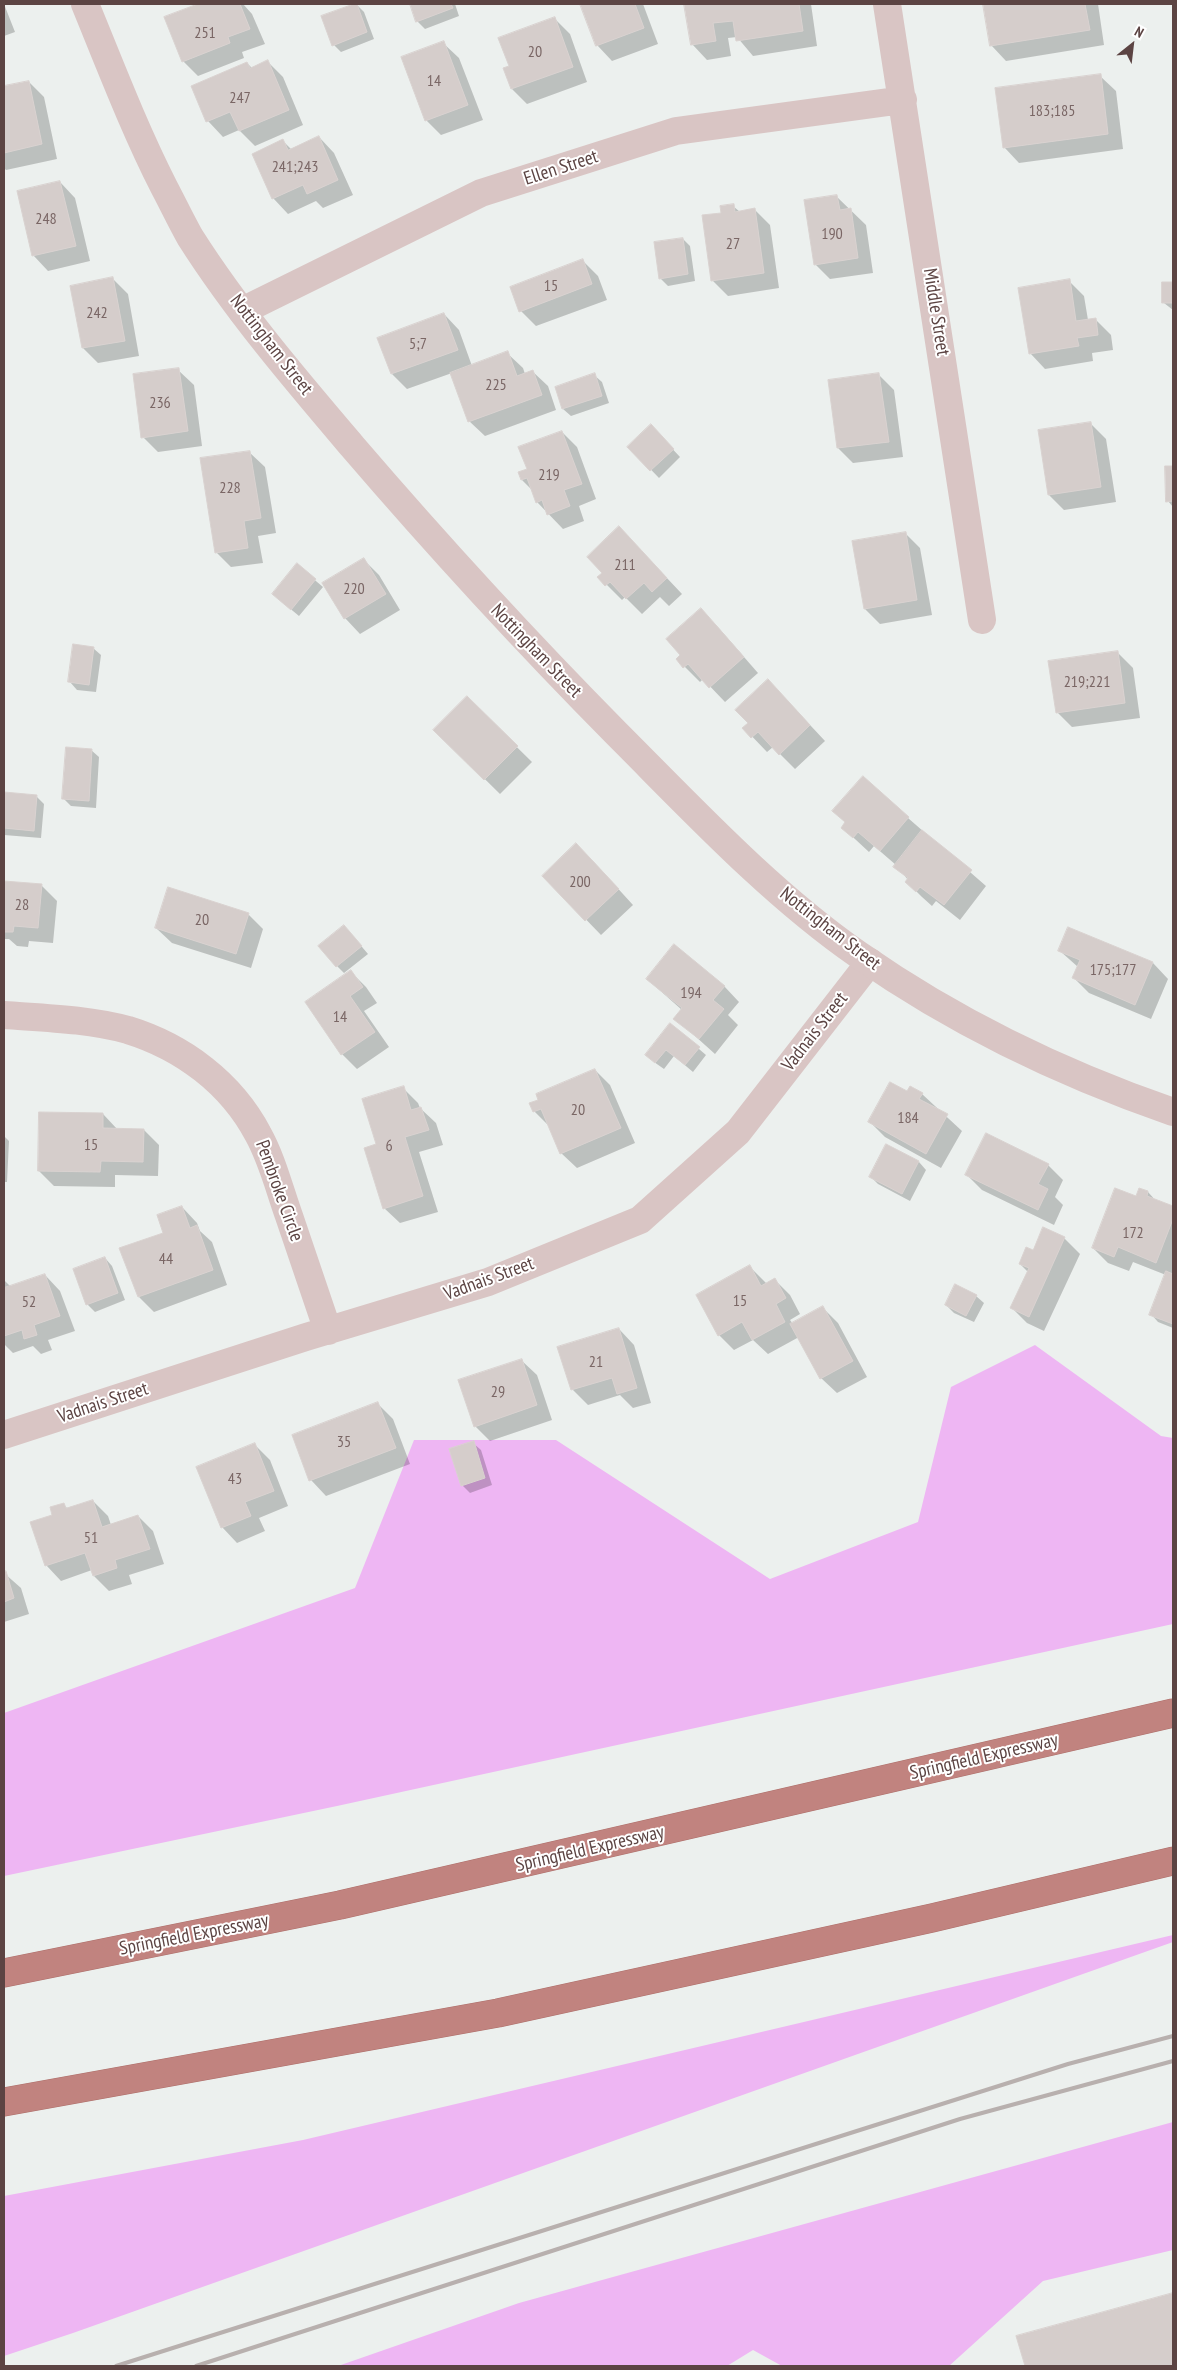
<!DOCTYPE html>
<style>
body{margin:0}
#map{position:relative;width:1177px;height:2370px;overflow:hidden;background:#ecf0ee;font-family:"PT Sans Narrow",sans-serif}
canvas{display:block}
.frame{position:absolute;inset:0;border:5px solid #5c4443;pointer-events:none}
.north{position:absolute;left:1107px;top:20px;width:50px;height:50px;-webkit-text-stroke:4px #fff;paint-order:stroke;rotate:29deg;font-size:14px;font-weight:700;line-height:20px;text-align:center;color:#5c4443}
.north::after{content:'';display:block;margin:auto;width:18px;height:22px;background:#5c4443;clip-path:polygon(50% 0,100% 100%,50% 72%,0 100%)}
</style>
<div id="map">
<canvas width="1177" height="2370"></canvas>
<div class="frame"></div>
<div class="north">N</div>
</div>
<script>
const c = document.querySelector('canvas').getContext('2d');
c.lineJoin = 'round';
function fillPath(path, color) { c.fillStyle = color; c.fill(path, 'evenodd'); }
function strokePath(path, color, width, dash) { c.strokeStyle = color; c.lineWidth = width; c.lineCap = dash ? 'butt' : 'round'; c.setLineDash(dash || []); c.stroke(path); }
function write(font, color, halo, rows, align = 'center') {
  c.font = font + ' "PT Sans Narrow",sans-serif'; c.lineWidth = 4; c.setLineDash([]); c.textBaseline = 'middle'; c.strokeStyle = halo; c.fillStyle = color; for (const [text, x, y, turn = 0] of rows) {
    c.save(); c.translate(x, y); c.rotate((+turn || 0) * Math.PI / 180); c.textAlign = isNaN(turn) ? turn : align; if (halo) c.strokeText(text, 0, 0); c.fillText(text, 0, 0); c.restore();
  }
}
fillPath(new Path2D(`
 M1035 1345 1161 1436 1173 1438V1624L337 1806 4 1876V1713L355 1588 414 1440H556L770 1579 918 1522 951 1387Z
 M1173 1935V1942L73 2333 4 2356V2196L303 2140Z
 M1173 2122V2250L1043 2281 949 2366H782L753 2350 727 2366H338L519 2303Z`), '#eeb6f3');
fillPath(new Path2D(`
 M4 4 15 32 4 36Z
 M201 4H243L252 14 265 44 242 52 244 58 198 76 183 61 166 18Z
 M356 4 364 12 374 39 341 52 334 45Z
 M411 4H455L459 16 425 29 417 21Z
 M581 4H643L658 44 612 61 597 45Z
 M693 4H811L817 46 753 56 737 37 728 38 731 56 707 60 692 44 686 5Z
 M985 4H1098L1104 45 1006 61 991 45Z
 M555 19 570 34 587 82 527 104 512 89 510 66Z
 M443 43 459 58 483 120 441 135 426 120Z
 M268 62 283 77 303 125 255 146 239 130 223 137 208 121 247 63 252 68Z
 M1100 76 1116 91 1123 149 1019 163 1004 147Z
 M29 82 44 97 57 159 6 170 4 168V87Z
 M319 137 334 153 353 195 323 208 316 201 288 214 273 198 283 141 292 150Z
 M60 182 75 198 90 261 48 271 33 255Z
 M837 197 866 225 873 273 830 279 815 264Z
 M733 206 740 212 755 210 770 225 779 288 728 296 712 280 722 214Z
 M683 239 690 246 695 281 668 286 660 278Z
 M583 261 598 276 607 300 536 326 521 311Z
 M113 279 128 294 139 356 98 363 83 348Z
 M1069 281 1084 296 1088 320 1095 319 1111 335 1113 350 1092 353 1093 361 1045 369 1030 353Z
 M1164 284H1173V310L1164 303Z
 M444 314 459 330 472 366 507 353 523 368 525 374 532 371 548 386 556 410 485 436 469 421 452 373 407 389 392 374Z
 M178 370 194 385 202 446 158 452 143 437Z
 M594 375 602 382 609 403 571 416 563 409Z
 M879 375 894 390 903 457 853 463 838 448Z
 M1090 423 1106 439 1116 502 1064 510 1049 495Z
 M651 426 680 457 659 478 629 447Z
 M562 432 577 447 596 499 579 506 584 521 563 529 537 502 533 491 522 480Z
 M249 452 265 467 276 533 258 536 263 563 231 567 216 552Z
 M1173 467V507L1168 501 1167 468Z
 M905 533 920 548 932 615 880 624 865 609Z
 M634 543 682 594 669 606 660 597 642 614 625 597 622 600 599 577Z
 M364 560 379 575 400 610 360 634 345 618Z
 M297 565 323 587 299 616 281 601Z
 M716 625 758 673 725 702 703 679 700 682 677 659Z
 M93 648 101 655 96 692 77 690 70 682Z
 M1117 652 1133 668 1140 718 1072 727 1057 712Z
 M783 696 825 741 795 769 773 747 767 752 744 728Z
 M467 698 532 762 500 794 435 730Z
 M91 750 99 757 96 808 71 806 64 799Z
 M4 793 37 797 44 804 41 838 4 835Z
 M834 811 908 818 986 886 960 920 936 901 932 906 922 897 907 882 908 880 896 865 874 846 869 852 842 827 846 823Z
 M592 860 633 905 601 935 544 876Z
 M4 882 41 885 57 901 53 943 29 941 28 947 17 946 9 939H4Z
 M248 914 263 929 251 968 172 943 156 928Z
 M1069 928 1153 963 1168 979 1151 1019 1089 993 1074 978 1078 967 1060 951Z
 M351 934 368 954 344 973 337 966Z
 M351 972 366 987 377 1003 364 1011 389 1047 357 1069 342 1054Z
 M647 979 724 986 739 1002 728 1015 738 1025 715 1054 675 1018 682 1010Z
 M671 1025 706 1055 693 1072 674 1056 664 1069 654 1062Z
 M595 1070 610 1085 635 1143 577 1168 561 1153 549 1126 534 1111Z
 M403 1088 418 1103 420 1108 436 1123 443 1145 419 1152 438 1212 400 1223 384 1208 378 1145Z
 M922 1094 962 1131 941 1168 885 1137 870 1122Z
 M103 1114 118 1130H144L159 1145 158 1176 115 1175V1187L54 1186 39 1171Z
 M4 1136 9 1141 7 1182H4Z
 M887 1146 919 1162 926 1170 910 1201 878 1184 871 1177Z
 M1048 1165 1063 1180 1055 1197 1063 1205 1054 1225 982 1190 967 1175Z
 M1148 1192 1157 1202 1173 1208V1328L1158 1322 1151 1314 1166 1275 1133 1262 1129 1271 1108 1263 1093 1248 1136 1197Z
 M182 1207 197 1223 200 1231 212 1242 227 1285 154 1312 139 1297 164 1233Z
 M1064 1238 1080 1254 1044 1331 1027 1323 1012 1308 1028 1272 1020 1264 1033 1252Z
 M105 1258 112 1266 125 1300 95 1312 87 1304Z
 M750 1267 767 1284 775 1280 790 1295 800 1314 790 1320 793 1324 823 1308 838 1323 867 1377 837 1393 821 1378 799 1337 768 1354 753 1340 734 1350 719 1335Z
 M45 1275 60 1291 75 1331 48 1340 52 1350 41 1354 33 1346 13 1353 4 1344V1280L11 1287Z
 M976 1296 984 1303 974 1322 954 1313 946 1305Z
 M619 1329 634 1345 651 1403 633 1408 620 1395 588 1405 572 1389Z
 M521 1360 537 1375 552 1420 490 1441 475 1426Z
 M378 1404 393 1419 410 1464 326 1496 311 1480Z
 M473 1443 481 1450 492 1485 470 1493 462 1485Z
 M255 1445 270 1460 288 1506 259 1518 265 1531 237 1543 222 1527Z
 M93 1501 108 1516 111 1525 138 1516 153 1531 164 1564 129 1575 132 1584 109 1591 94 1576 92 1570 61 1581 46 1565 54 1516 63 1504 68 1509Z
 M4 1573 21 1588 29 1614 4 1622Z
 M1173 2294V2366H1026L1018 2337Z`), '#0003');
const building = new Path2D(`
 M198 4H240L250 29 228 37 230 43 182 62 164 17Z
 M354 4H357L367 32 332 46 321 16Z
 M410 4H451L453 8 416 22Z
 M580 4H635L644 28 596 46Z
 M684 4H799L803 31 736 41 733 21 713 23 716 41 691 45Z
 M983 4H1085L1090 30 990 46Z
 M555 17 573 67 511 89 503 68 509 66 498 38Z
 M444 41 468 105 425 121 401 57Z
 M268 60 289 110 239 131 230 112 206 122 191 86 247 62 250 68Z
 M1101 74 1108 134 1003 148 995 88Z
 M29 81 42 144 4 153V86Z
 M319 136 338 180 307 194 303 185 272 199 252 154 283 139 288 150Z
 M60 181 76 246 32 256 17 191Z
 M837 195 840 210 851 208 858 258 814 265 804 200Z
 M734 204 735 212 755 208 764 273 711 281 702 215 721 213 720 206Z
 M683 238 688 274 659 279 654 242Z
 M583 259 592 284 519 312 510 287Z
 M113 277 125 341 82 348 70 286Z
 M1070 279 1076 321 1096 318 1098 335 1077 338 1079 346 1029 354 1018 288Z
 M1162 282H1173V303H1162Z
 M444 313 458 350 391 374 377 338Z
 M508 351 517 376 533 370 542 395 468 422 450 373Z
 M179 368 188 431 141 438 133 374Z
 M595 373 602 396 562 409 555 387Z
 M879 373 889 442 837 448 828 380Z
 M1091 422 1101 487 1048 495 1038 430Z
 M651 424 674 449 650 471 627 447Z
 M562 431 582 484 564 490 570 506 547 515 542 500 536 503 527 478 521 480 518 472 527 469 518 447Z
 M250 451 261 518 244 521 248 548 215 553 200 458Z
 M1165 466H1173V501L1166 502Z
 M619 526 667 578 652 592 644 583 626 599 610 582 605 586 597 577 602 573 587 557Z
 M906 532 917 600 864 609 852 541Z
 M364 558 386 594 344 619 322 583Z
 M297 563 316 579 291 610 272 594Z
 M701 608 744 657 709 688 688 664 683 668 676 659 680 655 666 639Z
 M73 644 94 647 89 685 68 682Z
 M1118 651 1125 703 1056 713 1048 661Z
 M768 679 810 725 779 755 758 732 751 738 742 728 748 723 735 710Z
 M467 696 518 746 484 780 433 730Z
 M66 747 92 749 89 801 62 799Z
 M863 776 909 817 880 851 858 832 853 838 841 828 845 822 832 811Z
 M4 792 37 795 34 831 4 828Z
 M922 830 972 870 944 905 920 887 916 892 905 882 908 878 893 867Z
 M576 843 619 889 585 921 542 876Z
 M4 881 42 884 38 928 14 926 13 932H4Z
 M168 887 249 913 236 954 155 928Z
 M344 925 362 946 336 967 318 946Z
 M1068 927 1153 962 1135 1005 1072 978 1080 960 1058 951Z
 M674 944 725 986 713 1000 724 1009 699 1039 673 1019 682 1008 646 979Z
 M351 970 363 987 350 996 375 1032 341 1055 305 1002Z
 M670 1023 700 1047 685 1065 666 1050 655 1063 645 1055Z
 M595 1069 621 1128 560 1154 541 1109 533 1112 529 1103 538 1100 536 1094Z
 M890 1082 907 1091 910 1086 923 1093 919 1099 948 1114 926 1154 868 1122Z
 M404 1086 411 1110 421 1107 429 1130 405 1137 423 1196 383 1209 364 1148 376 1144 362 1099Z
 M39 1112 103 1113V1128L144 1129 143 1162 101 1161 100 1172 38 1171Z
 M986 1133 1049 1164 1038 1184 1048 1189 1038 1210 965 1175Z
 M886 1144 919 1161 902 1194 869 1177Z
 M1115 1188 1136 1196 1139 1188 1148 1191 1147 1196 1173 1206V1219L1156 1263 1118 1247 1114 1257 1092 1248Z
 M182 1206 190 1228 197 1225 213 1270 138 1297 119 1248 163 1233 157 1215Z
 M1043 1227 1065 1237 1029 1317 1010 1308 1029 1268 1019 1264 1026 1247 1033 1250Z
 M105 1257 118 1293 86 1305 73 1269Z
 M750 1265 761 1286 775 1278 786 1298 776 1304 785 1322 752 1340 742 1322 718 1336 696 1295Z
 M1166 1271 1173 1274V1324L1149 1315Z
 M45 1274 60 1316 34 1325 37 1335 24 1339 22 1330 4 1336V1288Z
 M955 1284 977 1295 966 1316 945 1305Z
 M823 1306 853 1361 820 1379 790 1324Z
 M619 1328 637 1388 617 1394 612 1378 571 1390 557 1347Z
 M522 1359 537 1405 474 1427 458 1380Z
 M378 1402 396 1448 309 1481 292 1435Z
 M474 1441 485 1478 461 1486 449 1449Z
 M255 1443 274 1491 245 1502 251 1516 221 1528 196 1467Z
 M93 1500 102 1527 138 1515 150 1549 115 1560 117 1568 93 1576 85 1553 45 1566 30 1522 52 1515 50 1507 64 1503 66 1508Z
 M6 1571 14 1598 4 1602V1572Z
 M1173 2293V2366H1025L1016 2336Z`);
fillPath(building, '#d5cdcb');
strokePath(building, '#d9d2d0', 1);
const motorway = new Path2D(`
 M4 1973 340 1905 1173 1713
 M4 2102 498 2013 932 1918 1173 1861`);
strokePath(motorway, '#ad6f6a', 29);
strokePath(new Path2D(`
 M887 4 982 620
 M242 311 481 193 676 131 903 100
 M4 1015C45 1018 88 1019 128 1030 183 1047 231 1083 258 1134 272 1159 279 1188 289 1216 302 1254 315 1292 328 1331
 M4 1435 306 1337 488 1282 640 1220 738 1132 870 962`), '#d9c5c4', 28);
strokePath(new Path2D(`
 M85 4C110 65 134 128 164 187 173 204 181 221 190 237 237 311 295 379 352 446 437 545 525 641 617 734 693 810 771 894 859 955 955 1022 1063 1074 1173 1112`), '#d9c5c4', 28);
strokePath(motorway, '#c1837f', 28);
strokePath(new Path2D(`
 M116 2366 1068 2064 1173 2036
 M196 2366 960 2119 1173 2061`), '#b8b0ae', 4);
write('16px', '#7a6665', null, [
 ["251",205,33],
 ["20",535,52],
 ["14",434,81],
 ["247",240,98],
 ["183;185",1052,111],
 ["241;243",295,167],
 ["248",46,219],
 ["190",832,234],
 ["27",733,244],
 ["15",551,286],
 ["242",97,313],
 ["5;7",418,344],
 ["225",496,385],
 ["236",160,403],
 ["219",549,475],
 ["228",230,488],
 ["211",625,565],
 ["220",354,589],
 ["219;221",1087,682],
 ["200",580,882],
 ["28",22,905],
 ["20",202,920],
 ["175;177",1113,970],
 ["194",691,993],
 ["14",340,1017],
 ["20",578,1110],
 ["184",908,1118],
 ["15",91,1145],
 ["6",389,1146],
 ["172",1133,1233],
 ["44",166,1259],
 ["15",740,1301],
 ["52",29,1302],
 ["21",596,1362],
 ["29",498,1392],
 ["35",344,1442],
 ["43",235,1479],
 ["51",91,1538]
]);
write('19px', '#5c4443', '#fff', [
 ["Ellen Street",561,168,-18],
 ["Middle Street",936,312,81],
 ["Nottingham Street",271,345,52],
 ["Nottingham Street",536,651,46],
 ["Nottingham Street",830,929,38],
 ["Vadnais Street",815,1032,-52],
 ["Pembroke Circle",279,1191,70],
 ["Vadnais Street",489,1279,-20],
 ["Vadnais Street",103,1403,-18],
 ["Springfield Expressway",984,1757,-13],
 ["Springfield Expressway",590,1849,-13],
 ["Springfield Expressway",194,1935,-11]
]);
</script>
